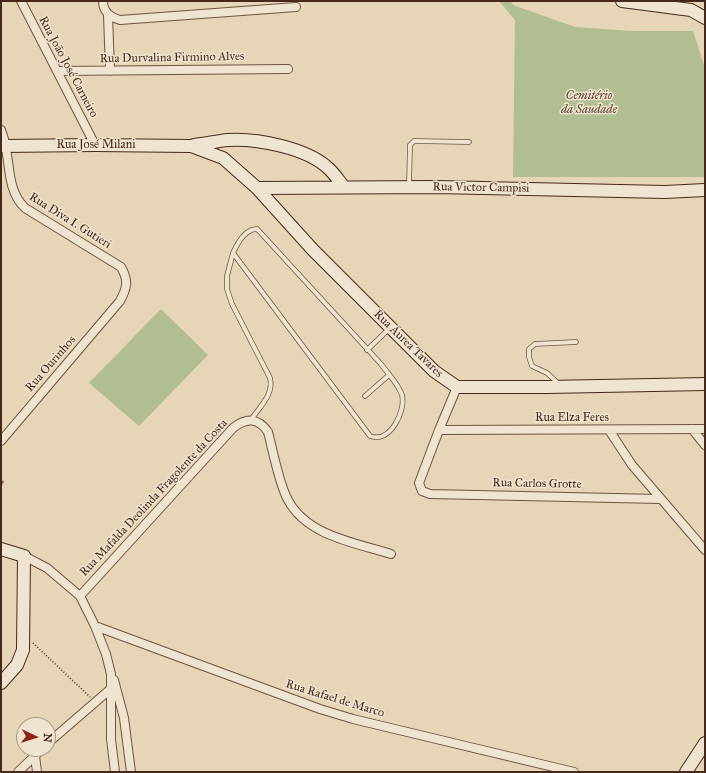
<!DOCTYPE html>
<meta charset="utf-8">
<style>
body{margin:0}
#map{position:relative;width:706px;height:773px;overflow:hidden;background:#e6d5b6;font-family:"IM FELL Great Primer",serif}
canvas{display:block}
.frame{position:absolute;inset:0;border:2px solid #47291b;pointer-events:none}
.north{position:absolute;left:16px;top:717px;width:40px;height:40px;box-sizing:border-box;background:#efe4d0;border:1px solid #ac9988;border-radius:50%;rotate:94deg;font-size:11px;font-weight:700;line-height:16px;text-align:center;color:#47291b}
.north::after{content:'';display:block;margin:auto;width:14px;height:18px;background:#8f2418;clip-path:polygon(50% 0,100% 100%,50% 72%,0 100%)}
</style>
<div id="map">
<canvas width="706" height="773"></canvas>
<div class="frame"></div>
<div class="north">N</div>
</div>
<script>
const c = document.querySelector('canvas').getContext('2d');
c.lineJoin = 'round';
function fillPath(path, color) { c.fillStyle = color; c.fill(path, 'evenodd'); }
function strokePath(path, color, width, dash) { c.strokeStyle = color; c.lineWidth = width; c.lineCap = dash ? 'butt' : 'round'; c.setLineDash(dash || []); c.stroke(path); }
function write(font, color, halo, rows, align = 'center') {
  c.font = font + ' "IM FELL Great Primer",serif'; c.lineWidth = 3; c.setLineDash([]); c.textBaseline = 'middle'; c.strokeStyle = halo; c.fillStyle = color; for (const [text, x, y, turn = 0] of rows) {
    c.save(); c.translate(x, y); c.rotate((+turn || 0) * Math.PI / 180); c.textAlign = isNaN(turn) ? turn : align; if (halo) c.strokeText(text, 0, 0); c.fillText(text, 0, 0); c.restore();
  }
}
fillPath(new Path2D(`
 M499 1H511L513 5 575 27 631 31H693L705 68V177H513L515 20Z
 M161 309 208 355 139 426 89 383Z`), '#b1be91');
const lane = new Path2D(`
 M409 186 410 145 414 141 469 142
 M233 253C237 244 245 229 257 229L259 231 381 364C388 374 398 383 402 395 406 411 390 444 370 436L233 253 227 276V289L232 304 270 378C274 395 260 406 251 420
 M367 350 390 328
 M559 384 547 373 532 366 529 357V349L535 344 576 342
 M365 396 389 375`);
const street = new Path2D(`
 M21 1 95 145
 M103 1C103 12 110 17 120 20L296 7
 M108 15 110 71
 M57 71 288 69
 M1 130C12 156 4 188 25 208L121 267C129 281 127 288 120 301L1 441
 M457 387 439 430 419 483 422 491 430 494 660 499
 M692 429 705 445
 M439 430 705 429
 M609 430 632 465 705 550
 M24 556 47 568 80 596 95 626 106 654 111 674V739L115 772
 M80 596 233 428C246 418 258 417 268 432 273 451 279 484 288 500 307 536 356 543 391 554
 M95 626 320 709 353 719 574 772
 M114 680 124 718 131 772
 M48 743 114 686
 M35 756 37 772
 M18 772 42 749`);
const secondary = new Path2D(`
 M622 1 691 10 705 18
 M194 145C205 144 217 141 228 140 256 138 307 148 328 168 334 173 339 181 344 187
 M1 146 95 145 191 146 223 158 257 188 313 250 434 371 457 387H547L705 384
 M257 188 437 187 665 192 705 190
 M1 549 24 556 23 650 17 665 1 683
 M686 772 705 743`);
strokePath(lane, '#6f5442', 5.5);
strokePath(street, '#6f5442', 10);
strokePath(secondary, '#47291b', 14);
strokePath(new Path2D(`
 M33 643 90 697`), '#47291b', 1.5, [1, 2]);
strokePath(lane, '#efe4d0', 4);
strokePath(street, '#efe4d0', 8);
strokePath(secondary, '#efe4d0', 12);
fillPath(new Path2D(`
 M3 480 4 482 1 486V482Z`), '#945e55');
write('12px', '#47291b', '#efe4d0', [
 ["Rua Durvalina Firmino Alves",172,58,-1],
 ["Rua João José Carneiro",68,67,62],
 ["Rua José Milani",96,145],
 ["Rua Victor Campisi",481,188,1],
 ["Rua Diva I. Gutieri",70,221,32],
 ["Rua Áurea Tavares",408,344,44],
 ["Rua Ourinhos",51,364,-49],
 ["Rua Elza Feres",572,418],
 ["Rua Carlos Grotte",537,484,1],
 ["Rua Mafalda Deolinda Fragolente da Costa",154,498,-47],
 ["Rua Rafael de Marco",335,699,17]
]);
write('italic 12px', '#5c4733', '#efe4d0', [
 ["Cemitério",589,96],
 ["da Saudade",589,110]
]);
</script>
